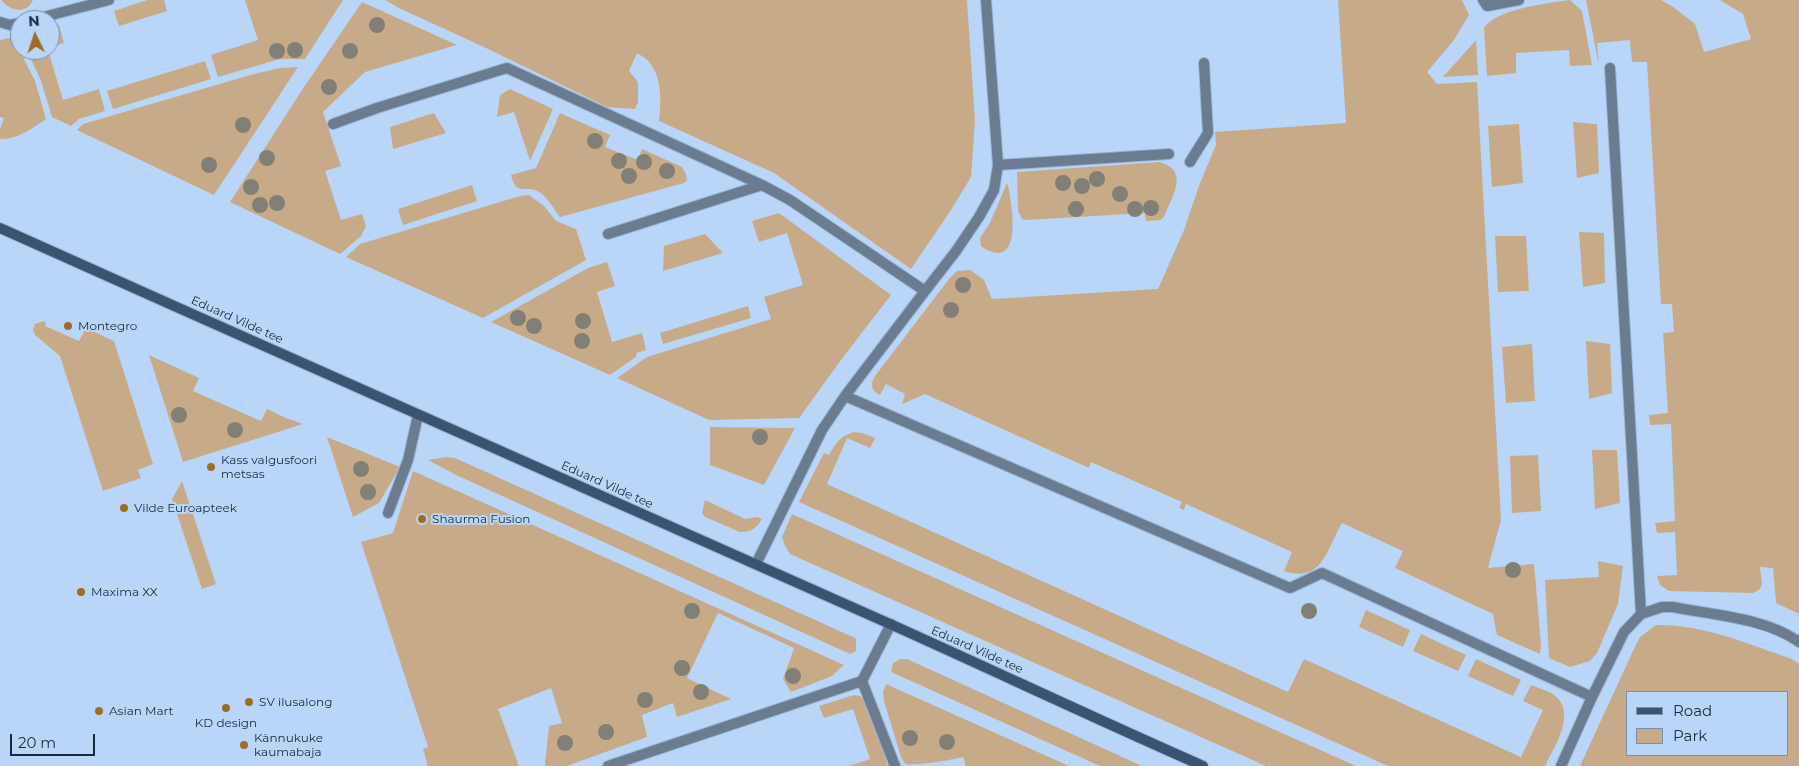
<!DOCTYPE html>
<meta charset="utf-8">
<style>
body{margin:0}
#map{position:relative;width:1799px;height:766px;overflow:hidden;background:#b9d6f9;font-family:Montserrat,sans-serif}
canvas{display:block}
.legend{position:absolute;left:1626px;top:691px;width:162px;height:65px;box-sizing:border-box;background:#b9d6f9;border:1px solid #7991af;margin:0;padding:6px 9px;list-style:none;font-size:15px;color:#182a41}
.legend li{display:flex;align-items:center;gap:10px;height:25px}
.legend b{width:25px;border:1px solid #7991af}
.north{position:absolute;left:10px;top:10px;width:50px;height:50px;box-sizing:border-box;background:#b9d6f9;border:1px solid #7991af;border-radius:50%;rotate:356deg;font-size:14px;font-weight:700;line-height:20px;text-align:center;color:#182a41}
.north::after{content:'';display:block;margin:auto;width:18px;height:22px;background:#9e6d21;clip-path:polygon(50% 0,100% 100%,50% 72%,0 100%)}
.scale{position:absolute;left:10px;top:734px;width:85px;height:22px;box-sizing:border-box;border:2px solid #182a41;border-top:0;padding-left:6px;font-size:15px;line-height:18px;white-space:nowrap;color:#182a41;-webkit-text-stroke:4px #b9d6f9;paint-order:stroke}
</style>
<div id="map">
<canvas width="1799" height="766"></canvas>
<ul class="legend">
<li><b style="height:6px;background:#3a5371"></b>Road</li>
<li><b style="height:14px;background:#c7ab88"></b>Park</li>
</ul>
<div class="north">N</div>
<div class="scale">20 m</div>
</div>
<script>
const c = document.querySelector('canvas').getContext('2d');
c.lineJoin = 'round';
function fillPath(path, color) { c.fillStyle = color; c.fill(path, 'evenodd'); }
function strokePath(path, color, width, dash) { c.strokeStyle = color; c.lineWidth = width; c.lineCap = dash ? 'butt' : 'round'; c.setLineDash(dash || []); c.stroke(path); }
function write(font, color, halo, rows, align = 'center') {
  c.font = font + ' Montserrat,sans-serif'; c.lineWidth = 4; c.setLineDash([]); c.textBaseline = 'middle'; c.strokeStyle = halo; c.fillStyle = color; for (const [text, x, y, turn = 0] of rows) {
    c.save(); c.translate(x, y); c.rotate((+turn || 0) * Math.PI / 180); c.textAlign = isNaN(turn) ? turn : align; if (halo) c.strokeText(text, 0, 0); c.fillText(text, 0, 0); c.restore();
  }
}
fillPath(new Path2D(`
 M1 0H33C26 15 10 11 1 0Z
 M147 0H164L167 11 119 26 114 11Z
 M245 0H343L305 59H280L218 77 211 55 258 40Z
 M385 0H967L975 121 971 177 951 210 911 269 774 173 659 121C661 104 662 81 652 66 649 60 642 56 637 53L629 71 638 82V102L635 109 607 107 486 48 399 8Z
 M1338 0H1462L1469 15 1454 40 1427 72 1437 84 1477 82 1501 520 1488 568 1534 564 1541 644 1540 654 1497 635 1493 614 1395 568 1403 551 1342 523C1327 548 1323 584 1284 571L1292 552 1186 504 1184 510 1179 508 1182 502 1091 462 1089 468 925 394 902 404 905 394 886 384 880 395C871 391 870 384 875 376L949 279 957 271 970 270 984 280 992 299 1158 289 1184 230 1200 183 1216 145 1215 132 1346 123Z
 M1570 0 1582 11 1592 65 1570 66 1569 50 1516 53V73L1487 76 1484 28C1496 9 1548 3 1570 0Z
 M1586 0H1661L1672 6 1695 24 1704 52 1751 39 1743 14 1720 0H1799V614L1776 603 1773 568 1760 567 1762 584 1760 589 1753 593 1669 591 1660 585 1657 576 1677 575 1675 532 1657 533 1655 523 1675 521 1671 424 1650 425 1649 415 1668 413 1663 333 1674 332 1672 304H1661L1647 62H1632L1630 40 1597 43 1599 65Z
 M362 2 457 45 365 72 323 112 341 166 325 171 341 220 362 214 366 226 361 236 340 254 230 202 302 90Z
 M59 25 64 43 50 47V27Z
 M13 37 35 81 46 119C33 128 17 140 0 139V129L4 118 0 117V40Z
 M1476 40 1478 75 1443 77Z
 M27 50H48L63 100 99 89 105 111 79 119 71 126 52 117 41 81Z
 M205 61 211 79 113 109 107 91Z
 M298 67 214 195 77 130 83 124 254 74 280 68Z
 M510 89 553 109 530 161 514 112 497 117 500 95Z
 M434 113 446 133 393 149 390 127Z
 M560 113 610 135 605 147 638 160 642 149 682 167 686 174 687 180 684 183 560 217C554 209 549 200 542 194 526 182 517 199 511 175L536 168Z
 M1573 122 1597 124 1599 173 1577 178Z
 M1519 124 1523 183 1492 187 1488 126Z
 M1160 162C1190 171 1172 197 1164 217L1160 220 1146 221 1145 213 1026 220 1022 219 1018 211 1017 172Z
 M1007 183 1009 189C1011 204 1020 251 999 253 992 253 986 250 981 246L980 238 990 223Z
 M472 185 477 201 403 225 398 209Z
 M529 195 544 206 556 221 576 229 586 260 483 318 346 257 360 244 520 196Z
 M779 213 891 295 844 356 799 418 709 420 617 378 647 357 771 319 764 297 803 285 787 233 759 242 752 221Z
 M1579 232 1604 233 1605 283 1583 287Z
 M705 234 723 253 663 271 664 246Z
 M1495 236H1526L1529 291 1498 292Z
 M607 262 615 286 597 292 612 342 642 333 646 350 636 353 637 356 610 375 491 322 588 268Z
 M748 306 751 318 663 344 660 333Z
 M44 321 46 323 45 326 79 341 86 328 114 341 153 464 138 470 141 478 103 491 60 356 35 335 33 330 35 324Z
 M1586 341 1610 344 1612 393 1589 399Z
 M1532 344 1535 401 1506 403 1502 347Z
 M149 355 199 378 193 391 261 421 267 409 286 418 303 424 183 462Z
 M710 427 795 428 764 485 710 465Z
 M854 432 862 433 875 438 870 448 847 438 827 484 1288 692 1304 659 1521 757 1543 710 1523 701 1531 685C1538 688 1546 690 1553 694 1578 712 1555 745 1545 766H1388L799 502 824 453 829 455C836 443 840 436 854 432Z
 M327 437 400 467 379 503 353 517Z
 M1592 450H1617L1620 503 1595 509Z
 M1538 455 1541 511 1512 513 1510 456Z
 M446 457 455 458 853 637 856 639V651L850 654 456 475 428 460Z
 M413 471 844 665 832 676 791 692 783 679 794 648 718 613 687 678 731 699 677 717 673 703 642 715 647 737 567 766H546L545 764 549 726 562 723 551 688 498 709 519 766H428L423 749 428 747 361 542 393 533Z
 M182 481 216 584 202 589 172 499Z
 M705 500 745 519 758 517 762 519C757 527 751 533 740 532L705 517 702 513Z
 M792 514 1356 766H1266L790 554 785 546 782 537Z
 M1598 561 1623 566 1618 604 1597 653 1590 661 1570 667 1549 658 1545 580 1599 577Z
 M1366 610 1410 630 1403 647 1359 627Z
 M1656 625C1703 624 1748 644 1792 659L1799 664V766H1580L1633 651 1640 637ZM1628 692H1788V755H1628Z
 M1421 634 1466 655 1458 671 1413 651Z
 M901 659H907L1142 766H1100L891 672 893 663Z
 M1476 659 1521 680 1513 696 1468 676Z
 M886 684 1069 766H966L963 757C951 760 917 766 906 764 904 762 903 760 901 757L884 701 883 692Z
 M854 695 860 696 868 705 888 766H849L870 759 853 709 824 718 819 706Z`), '#c7ab88');
const lane = new Path2D(`
 M986 0 998 165
 M1190 162 1208 133 1204 63
 M388 513 408 460 418 415`);
const street = new Path2D(`
 M1483 0 1487 6 1519 0
 M32 20 109 0
 M0 22 10 25 20 23
 M1610 68 1641 614
 M333 124 377 108 507 68 762 185 790 200 925 291 845 396
 M608 234 762 185
 M925 291 956 251 979 217 994 190 998 165 1169 154
 M756 564 822 430 845 396 1290 588 1322 573 1592 697
 M891 624 862 681 895 766
 M608 766 862 681
 M1561 766 1592 697 1624 632 1641 614 1662 607H1673C1713 615 1766 618 1799 642`);
const secondary = new Path2D(`
 M0 228C296 361 593 491 890 624 995 671 1098 720 1203 766`);
strokePath(lane, '#99b4d4', 12);
strokePath(street, '#99b4d4', 12);
strokePath(secondary, '#99b4d4', 12);
strokePath(lane, '#6b7c91', 10);
strokePath(street, '#6b7c91', 10);
strokePath(secondary, '#3a5371', 10);
c.fillStyle = '#817f76';
for (const [x, y] of [
 [377,25],
 [295,50],
 [277,51],
 [350,51],
 [329,87],
 [243,125],
 [595,141],
 [267,158],
 [619,161],
 [644,162],
 [209,165],
 [667,171],
 [629,176],
 [1097,179],
 [1063,183],
 [1082,186],
 [251,187],
 [1120,194],
 [277,203],
 [260,205],
 [1151,208],
 [1076,209],
 [1135,209],
 [963,285],
 [951,310],
 [518,318],
 [583,321],
 [534,326],
 [582,341],
 [179,415],
 [235,430],
 [760,437],
 [361,469],
 [368,492],
 [1513,570],
 [692,611],
 [1309,611],
 [682,668],
 [793,676],
 [701,692],
 [645,700],
 [606,732],
 [910,738],
 [947,742],
 [565,743]
]) { c.beginPath(); c.arc(x, y, 8, 0, 2 * Math.PI); c.fill(); }
for (const [x, y, r, color] of [
 [68,326,5,"#9e6d21"],
 [211,467,5,"#9e6d21"],
 [124,508,5,"#9e6d21"],
 [422,519,5,"#9e6d21"],
 [81,592,5,"#9e6d21"],
 [249,702,5,"#9e6d21"],
 [226,708,5,"#9e6d21"],
 [99,711,5,"#9e6d21"],
 [244,745,5,"#9e6d21"]
]) { const dot = new Path2D(); dot.arc(x, y, r, 0, 2 * Math.PI); c.fillStyle = color; c.fill(dot); strokePath(dot, '#b9d6f9', 2); }
write('12px', '#182a41', '#b9d6f9', [
 ["Eduard Vilde tee",237,320,24],
 ["Eduard Vilde tee",607,485,24],
 ["Eduard Vilde tee",977,650,24]
]);
write('12px', '#182a41', '#b9d6f9', [
 ["Montegro",78,326],
 ["Kass valgusfoori",221,460],
 ["metsas",221,474],
 ["Vilde Euroapteek",134,508],
 ["Shaurma Fusion",432,519],
 ["Maxima XX",91,592],
 ["SV ilusalong",259,702],
 ["Asian Mart",109,711],
 ["KD design",226,723,"center"],
 ["Kännukuke",254,738],
 ["kaumabaja",254,752]
], 'left');
</script>
